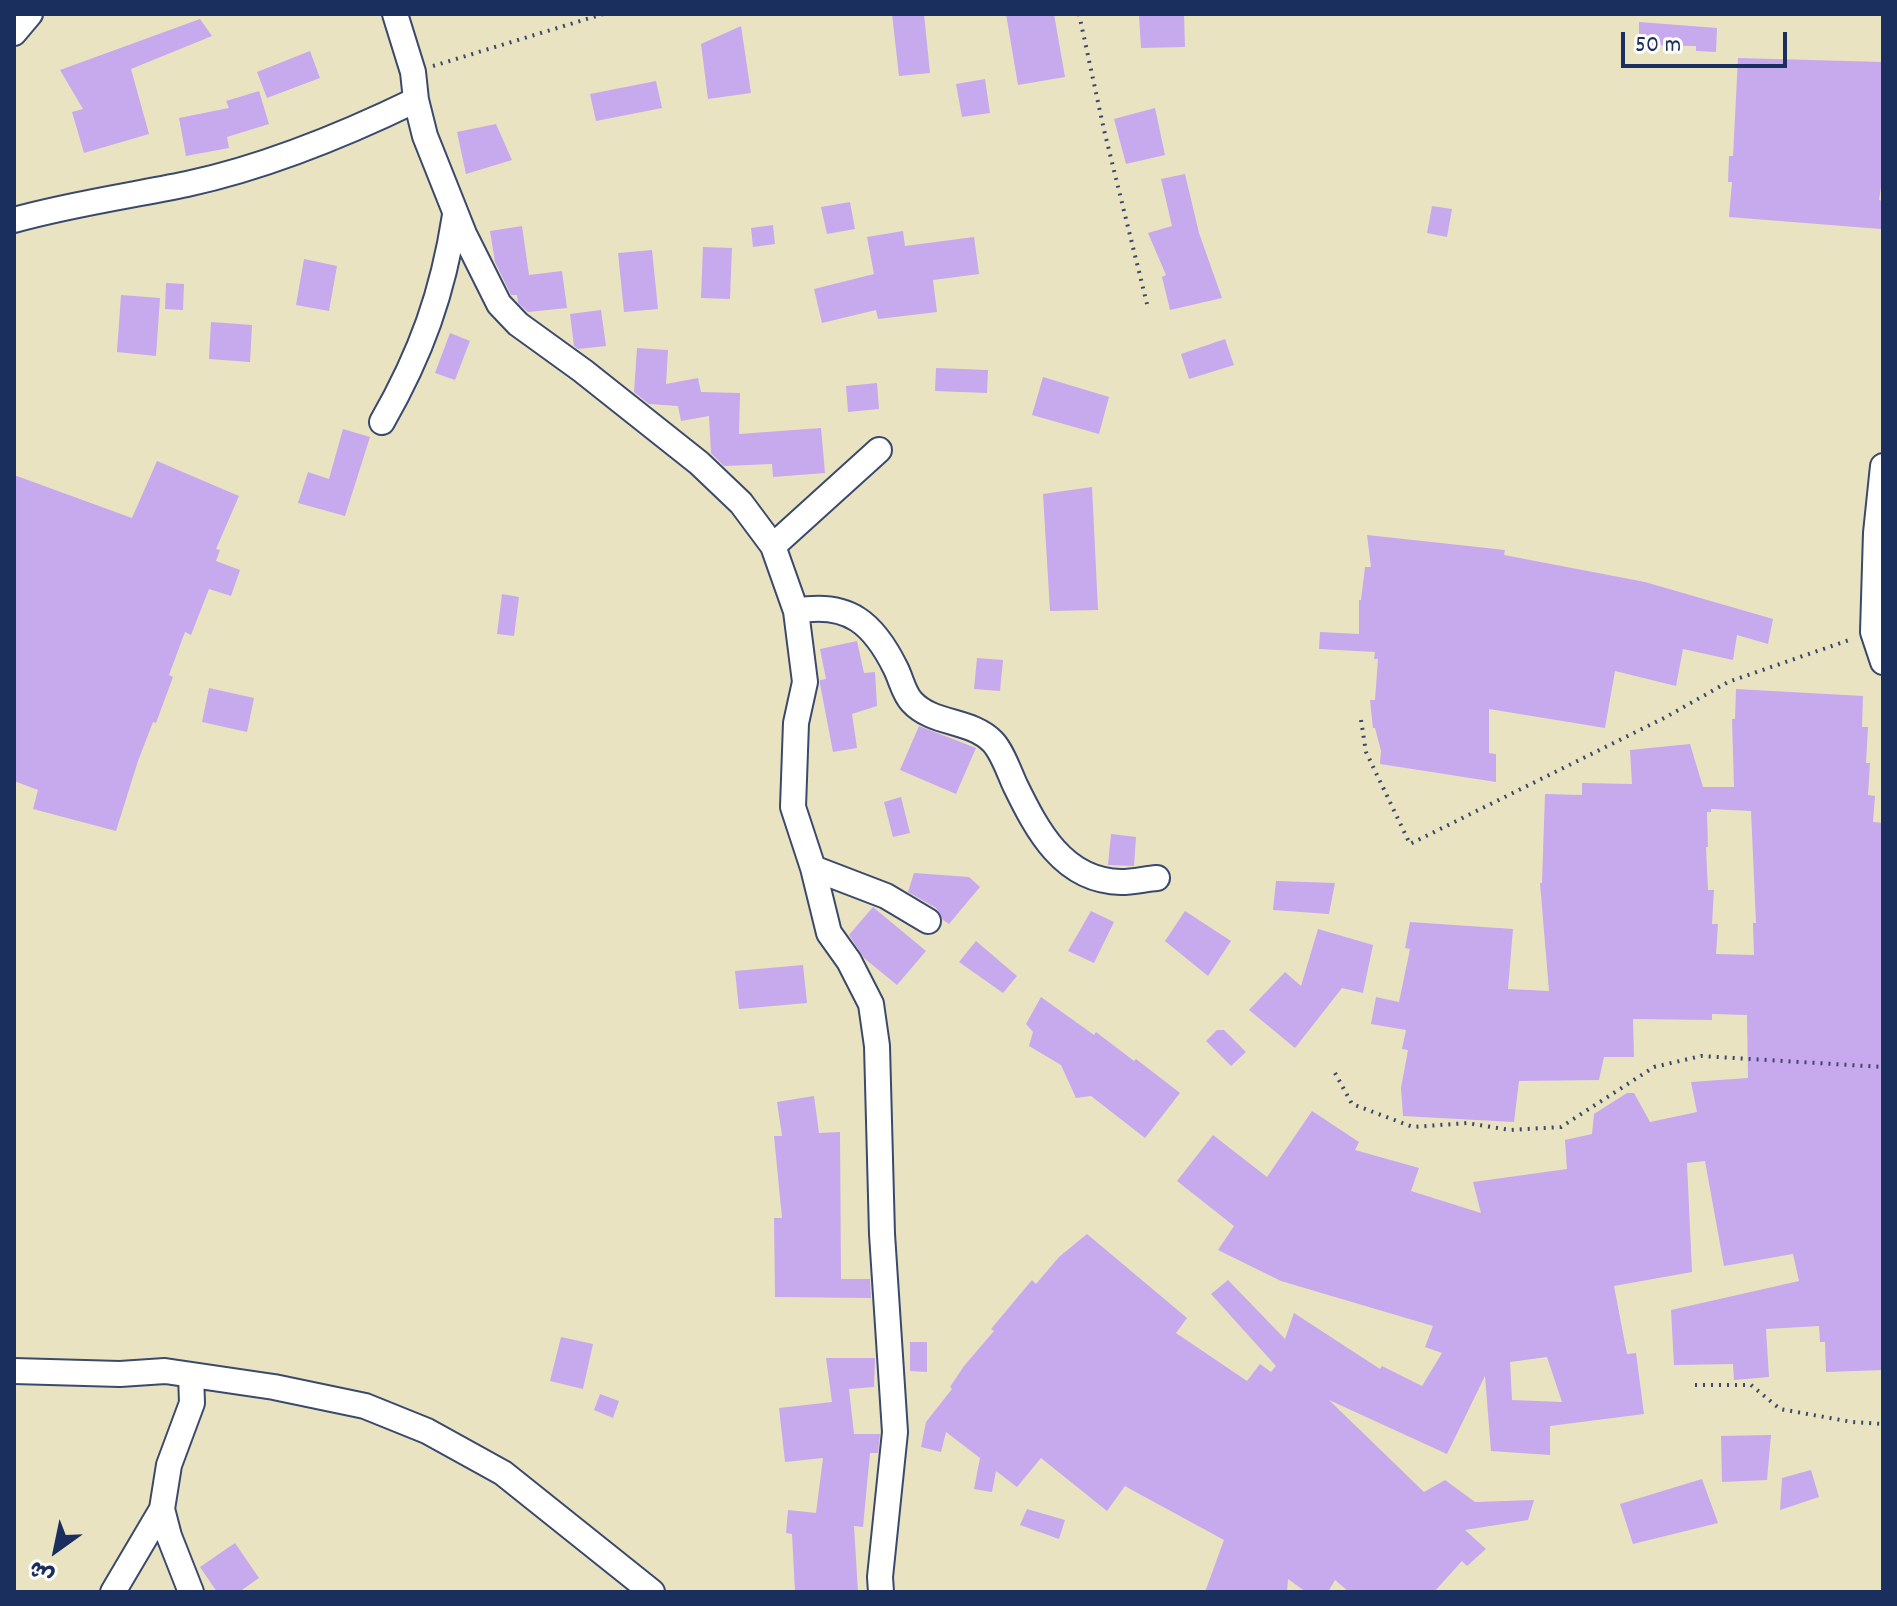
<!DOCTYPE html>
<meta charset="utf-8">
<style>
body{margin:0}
#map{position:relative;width:1897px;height:1606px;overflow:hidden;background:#eae3c2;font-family:Dekko,"Playpen Sans Arabic",sans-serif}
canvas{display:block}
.frame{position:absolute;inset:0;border:16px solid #1b2f5e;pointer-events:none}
.north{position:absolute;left:16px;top:1510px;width:80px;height:80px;-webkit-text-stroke:6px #fdfcf7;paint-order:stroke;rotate:213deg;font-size:22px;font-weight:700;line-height:32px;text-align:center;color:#1b2f5e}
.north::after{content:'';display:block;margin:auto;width:28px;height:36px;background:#1b2f5e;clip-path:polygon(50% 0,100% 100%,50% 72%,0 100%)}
.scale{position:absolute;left:1621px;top:32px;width:166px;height:36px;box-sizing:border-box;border:4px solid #1b2f5e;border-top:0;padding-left:10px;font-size:24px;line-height:28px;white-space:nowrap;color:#1b2f5e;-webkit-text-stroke:6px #fdfcf7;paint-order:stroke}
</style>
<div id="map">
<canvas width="1897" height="1606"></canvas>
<div class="frame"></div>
<div class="north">ش</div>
<div class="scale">50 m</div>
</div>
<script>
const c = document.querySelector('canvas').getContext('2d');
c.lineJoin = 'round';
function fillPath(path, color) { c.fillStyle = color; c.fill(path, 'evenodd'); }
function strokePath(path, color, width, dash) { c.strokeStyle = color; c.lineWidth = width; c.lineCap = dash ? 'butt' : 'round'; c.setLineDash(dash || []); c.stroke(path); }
fillPath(new Path2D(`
 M892 14H924L930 73 899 76Z
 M1006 14H1054L1065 77 1018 85Z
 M1184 14 1185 47 1141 48 1139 15Z
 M200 19 212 36 131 69 149 134 84 153 72 112 83 109 60 70Z
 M1639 22 1717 28 1716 52 1696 51V46L1639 45Z
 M741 26 751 93 708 99 701 44Z
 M310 51 320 78 267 98 257 72Z
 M1738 58 1883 62V174L1879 200 1883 201 1881 229 1729 217 1732 182H1728L1729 156H1733Z
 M985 79 990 113 962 117 956 84Z
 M656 81 662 108 596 121 590 94Z
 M259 91 269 124 227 137 229 148 186 156 179 118 229 108 226 101Z
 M1155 108 1165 155 1126 164 1114 119Z
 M496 124 512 160 466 174 457 132Z
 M1185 174 1199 233 1222 298 1170 310 1162 277 1166 275 1148 233 1172 226 1161 179Z
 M850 202 855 229 827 234 821 207Z
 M1432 206 1452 209 1447 237 1427 233Z
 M773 225 775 244 753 247 751 228Z
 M522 226 529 275 562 271 567 308 528 312 518 303 517 295H511L495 262 490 231Z
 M903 231 905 246 974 237 979 274 933 280 937 312 878 319 876 310 822 323 814 289 874 274 867 237Z
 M703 247 732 248 730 299 701 298Z
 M652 250 658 309 624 312 618 253Z
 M304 259 337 266 329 311 296 305Z
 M166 283 184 284 183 310 165 309Z
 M121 295 160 298 156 356 117 352Z
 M601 310 606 346 578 349 574 346 570 314Z
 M211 322 252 325 250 362 209 359Z
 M450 333 470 341 455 380 435 373Z
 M1225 339 1234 365 1189 379 1181 354Z
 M637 348 668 350 666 384 698 378 701 392 740 393 739 434 821 428 825 473 773 477 772 464 724 466 711 453 709 416 681 421 678 406 649 404 634 392Z
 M936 368 988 370 987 393 935 391Z
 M1043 377 1109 397 1099 434 1032 415Z
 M877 383 879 409 848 412 846 386Z
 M343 429 370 437 345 516 298 503 308 472 329 479Z
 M157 461 239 496 216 549 220 550 216 561 240 570 231 596 209 589 191 635 185 632 169 675 173 677 156 723 153 722 138 761 116 831 33 809 38 790 14 781V475L132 518Z
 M1092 487 1098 610 1050 611 1043 494Z
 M1367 535 1505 550 1504 555 1645 582 1773 619 1768 644 1737 635 1733 660 1683 649 1676 686 1615 671 1605 728 1489 709V753L1496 754V782L1380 764 1381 751 1375 728H1373L1370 700H1375L1378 659H1374L1375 652 1319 649 1320 632 1359 634V600H1361L1365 567H1371Z
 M502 594 519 597 514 636 497 634Z
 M857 641 864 673 875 672 877 706 852 714 857 748 833 752 820 684V680L826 679 820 649Z
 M977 658 1003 660 1000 691 974 689Z
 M209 688 254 698 247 732 202 722Z
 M1736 689 1863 696 1862 727H1868L1866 763H1870L1868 795 1875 796 1873 822 1883 823V1370L1826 1372 1825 1342H1820L1819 1326 1766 1329 1769 1377 1734 1380 1733 1364 1674 1365 1671 1310 1799 1281 1793 1254 1724 1266 1705 1161 1687 1163 1692 1272 1614 1286 1627 1354 1636 1353 1644 1414 1550 1426V1455L1491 1451 1485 1376 1447 1454 1329 1400 1424 1492 1445 1480 1475 1502 1534 1500 1528 1520 1465 1530 1486 1549 1467 1566 1462 1561 1434 1592H1349L1335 1580 1328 1592H1306L1288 1579 1287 1592H1205L1224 1540 1132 1490 1125 1486 1107 1511 1041 1458 1017 1487 996 1471 992 1492 974 1489 980 1458 946 1432 941 1452 921 1447 926 1422 952 1389 950 1387 964 1366 994 1331 991 1329 1032 1280 1036 1284 1059 1257 1087 1234 1187 1318 1176 1333 1247 1381 1260 1364 1271 1372 1276 1366 1211 1294 1228 1280 1285 1339 1294 1313 1380 1369 1382 1366 1422 1386 1442 1353 1425 1347 1433 1326 1281 1281 1218 1250 1234 1226 1177 1181 1213 1135 1267 1177 1312 1111 1359 1142 1355 1150 1419 1168 1411 1191 1481 1213 1473 1182 1567 1169 1565 1140 1592 1134 1594 1114 1627 1093H1634L1650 1122 1697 1112 1691 1082 1748 1078 1747 1015 1712 1014V1020L1633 1019 1634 1057H1604L1599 1080 1519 1081 1514 1122 1403 1116 1401 1088 1408 1050 1402 1049 1406 1030 1371 1024 1376 997 1399 1002 1410 949 1405 948 1410 922 1513 929 1508 989 1549 991 1540 883H1542L1545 794 1582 795V783L1632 784 1630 750 1690 744 1703 787H1734L1732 719H1735ZM1711 809 1751 811 1756 923H1753L1754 955 1716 954 1718 924H1712L1714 890H1708L1706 847H1708L1707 812H1711ZM1547 1357 1562 1402 1512 1400 1510 1362Z
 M919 726 976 748 956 794 900 770Z
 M901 797 910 833 893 837 884 802Z
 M1111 834 1136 837 1134 866 1108 865Z
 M914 873 969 877 980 887 949 924 943 920 936 908 908 892Z
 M1276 881 1335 883 1329 914 1273 910Z
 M873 907 926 951 897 985 864 958 849 935Z
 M1091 911 1114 922 1094 963 1068 951Z
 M1185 911 1231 941 1208 976 1165 941Z
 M1318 929 1373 945 1363 993 1342 988 1295 1048 1249 1010 1285 972 1301 986Z
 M976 941 1017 976 1003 993 959 962Z
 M803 965 807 1003 739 1009 735 971Z
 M1041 997 1094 1035 1096 1032 1134 1061 1136 1059 1180 1093 1145 1138 1091 1096 1076 1098 1061 1065 1029 1046 1033 1032 1026 1024Z
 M1217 1030H1224L1246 1052 1231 1066 1206 1041Z
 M814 1096 819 1133 840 1132 841 1279H870L871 1298 775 1297 774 1218H782L774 1136H782L777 1102Z
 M561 1337 593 1344 583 1389 550 1381Z
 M910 1342H927V1372L910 1371Z
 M826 1358H875L874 1387 849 1389 854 1434H880L878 1453H870L863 1527 854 1526 858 1592H795L792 1534 786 1533 788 1510 816 1513 823 1458 785 1462 779 1408 832 1402Z
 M600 1394 619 1401 613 1418 594 1410Z
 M1771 1435 1767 1480 1722 1482 1721 1436Z
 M1811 1470 1819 1497 1780 1510 1782 1478Z
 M1702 1479 1718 1523 1633 1544 1620 1504Z
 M1027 1509 1065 1520 1059 1539 1020 1525Z
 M235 1543 259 1578 239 1592H217L200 1567Z`), '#c7a9ee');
const minor = new Path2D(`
 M395 14 413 72 416 100 425 136 464 234 499 304 518 324 583 371 699 463 741 503 773 546 879 450
 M14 33 30 14
 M14 220C71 204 129 196 187 184 266 167 344 135 416 100
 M382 422C421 354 443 293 455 215
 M1883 466 1876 533 1873 632 1883 662
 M773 546 796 611C849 601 874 624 896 669 901 679 904 694 912 702 933 725 971 719 993 742 1003 753 1009 772 1015 785 1037 830 1063 881 1121 882 1133 882 1145 879 1157 878
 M796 611 805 682 796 723 793 807 813 868 886 896 928 921
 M813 868 829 933 849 961 871 1004 877 1046 882 1234 895 1432 880 1577 881 1592
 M14 1371 120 1374 165 1371 274 1387 365 1406 427 1431 503 1473 652 1592
 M113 1592 162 1509
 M191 1592 169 1536 162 1509 169 1465 192 1403 191 1375`);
strokePath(minor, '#3a4a6d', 28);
strokePath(new Path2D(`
 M1079 14 1104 130 1148 308
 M433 66 603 14
 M1361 720 1366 752 1410 844 1666 717 1728 682 1852 639
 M1335 1073 1352 1104 1413 1127 1467 1123 1510 1130 1561 1127 1654 1067 1701 1056 1883 1067
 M1695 1385H1751L1780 1409 1852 1422 1883 1424`), '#3a4a6d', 4, [2, 6]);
strokePath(minor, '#fff', 24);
</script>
